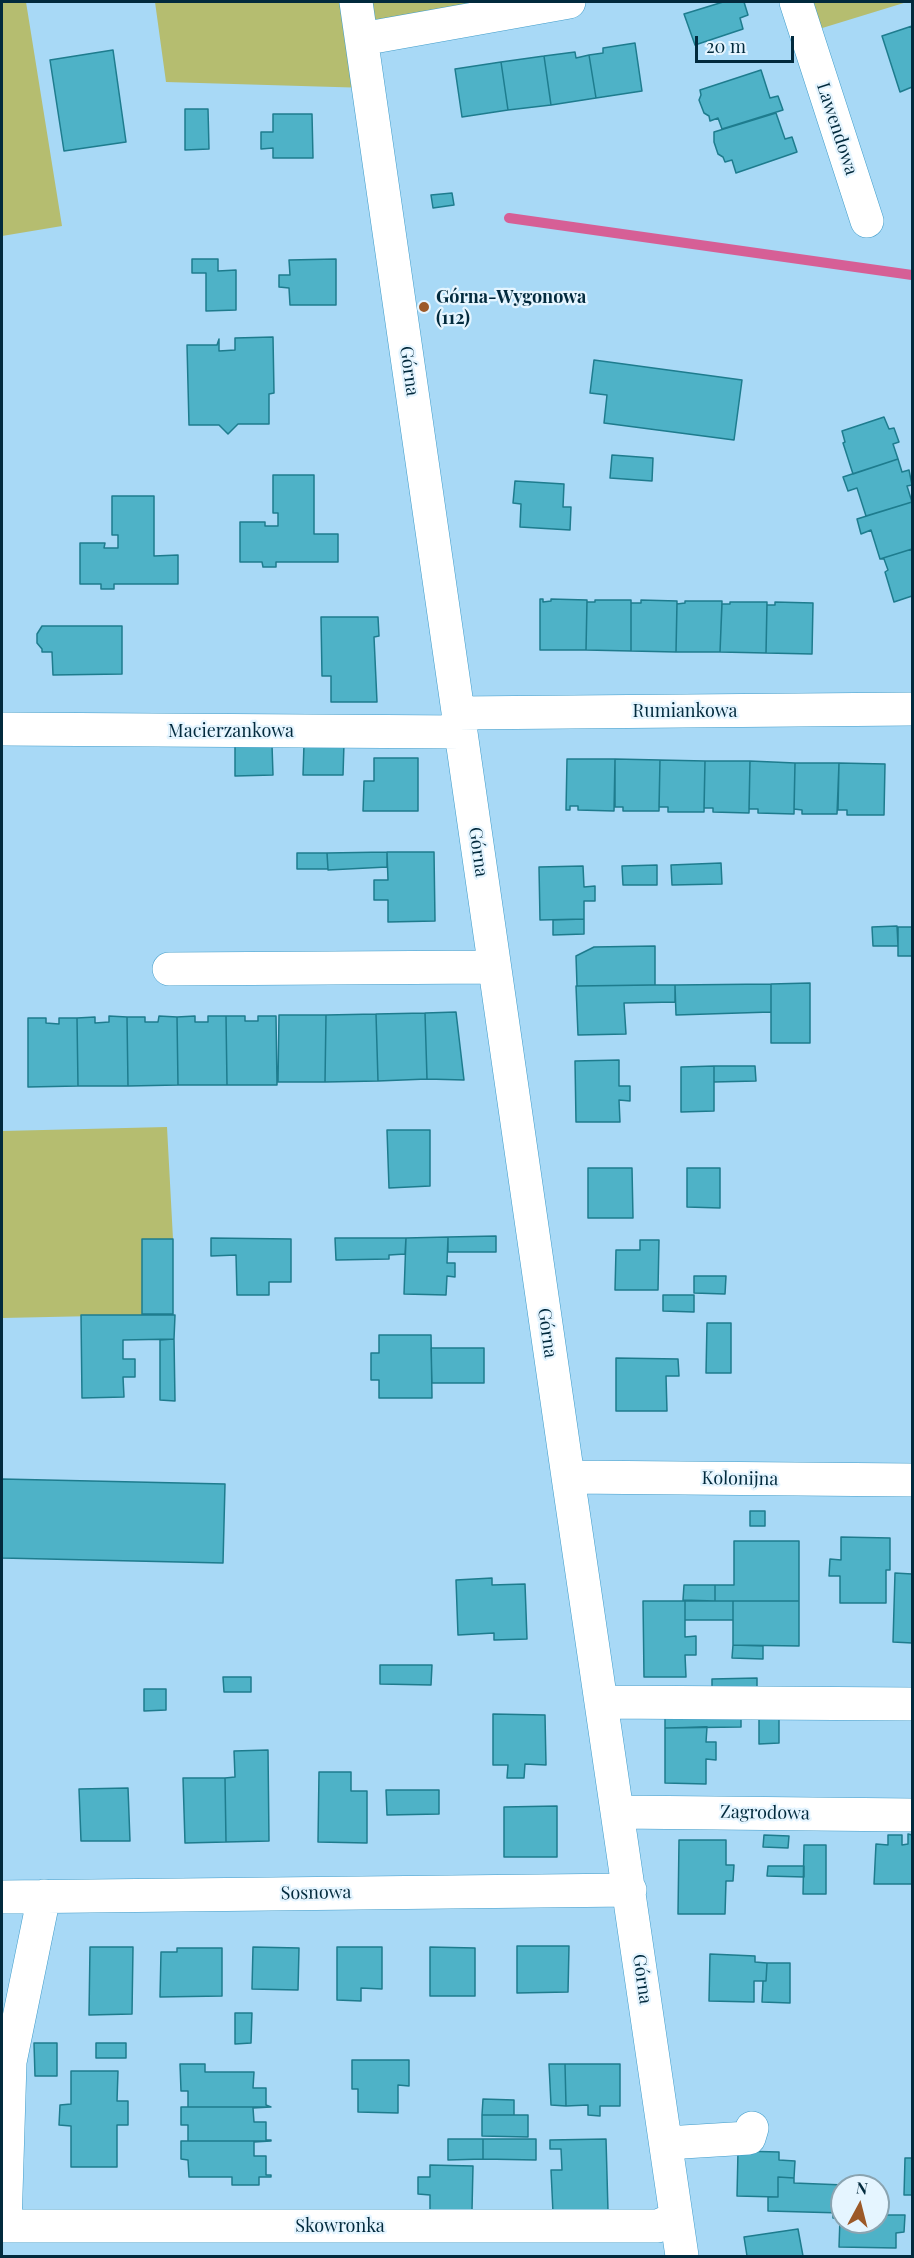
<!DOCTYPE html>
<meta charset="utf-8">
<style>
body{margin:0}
#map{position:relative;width:914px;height:2258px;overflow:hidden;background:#a8d9f6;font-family:"Playfair Display",serif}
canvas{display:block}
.frame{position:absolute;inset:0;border:3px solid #022a3d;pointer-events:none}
.north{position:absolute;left:830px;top:2174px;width:60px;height:60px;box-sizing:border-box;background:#e5f5ff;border:2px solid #8aa4b1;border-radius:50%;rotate:7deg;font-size:16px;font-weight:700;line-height:24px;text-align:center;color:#022a3d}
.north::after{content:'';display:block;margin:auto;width:21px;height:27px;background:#9c5928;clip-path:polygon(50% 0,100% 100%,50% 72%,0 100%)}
.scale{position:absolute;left:695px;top:36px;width:99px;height:27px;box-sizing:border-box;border:3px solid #022a3d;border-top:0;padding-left:8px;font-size:18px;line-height:21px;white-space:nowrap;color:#022a3d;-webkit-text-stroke:4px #e5f5ff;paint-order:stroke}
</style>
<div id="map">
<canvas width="914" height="2258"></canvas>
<div class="frame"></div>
<div class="north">N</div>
<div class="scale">20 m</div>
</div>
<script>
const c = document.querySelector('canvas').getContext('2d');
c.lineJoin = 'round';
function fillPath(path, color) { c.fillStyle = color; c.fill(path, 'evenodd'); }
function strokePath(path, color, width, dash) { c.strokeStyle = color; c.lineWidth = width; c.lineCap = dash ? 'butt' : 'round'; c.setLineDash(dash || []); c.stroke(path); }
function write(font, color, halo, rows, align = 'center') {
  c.font = font + ' "Playfair Display",serif'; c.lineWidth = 4.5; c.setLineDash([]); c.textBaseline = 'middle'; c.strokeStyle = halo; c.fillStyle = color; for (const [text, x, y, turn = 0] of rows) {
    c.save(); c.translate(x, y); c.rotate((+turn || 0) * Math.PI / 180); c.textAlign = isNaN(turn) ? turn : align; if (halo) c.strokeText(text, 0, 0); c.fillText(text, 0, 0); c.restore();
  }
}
fillPath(new Path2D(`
 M2 2H26L62 226 2 236Z
 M155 2H538L362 39 369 88 166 82Z
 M796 2H907L806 33Z
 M167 1127 173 1239H142V1315L2 1318V1131Z`), '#b5bd70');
strokePath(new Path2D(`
 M509 218 912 275`), '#d65f96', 10);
const building = new Path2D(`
 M723 2H744L748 15 740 18 743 29 695 45 684 14Z
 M912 26V87L900 92 882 36Z
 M635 43 642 91 596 98 589 55 603 53V48Z
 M113 50 126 142 64 151 50 60Z
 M575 52 576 58 589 55 596 98 551 105 544 56Z
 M544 56 551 105 508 110 501 62Z
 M501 62 508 110 462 117 455 69Z
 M761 70 770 98 778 96 783 110 722 129 718 118 710 121 709 116 704 113 699 100 701 95 700 90Z
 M185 109H208L209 149 185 150Z
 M776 113 785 139 792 137 797 152 736 173 732 160 725 162 723 157 718 154 714 142V132Z
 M273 114H312L313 158H273V148L261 149V132H273Z
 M452 193 454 205 433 208 431 195Z
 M192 259H218V271L236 270V310L206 311V273H192Z
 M336 259V305H290L289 288 279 287V275H290L289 260Z
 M273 337 274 393 269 394V424H238L228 434 219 425H189L187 345H217L219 339V351L235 350V338Z
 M594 360 742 380 734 440 604 423 607 395 590 393Z
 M884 417 889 429 894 428 899 442 893 444 898 459 853 474 843 443 845 442 842 431Z
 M612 455 653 458 652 481 610 478Z
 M898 459 902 472 909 470 912 485 907 486 912 502 866 516 857 488 848 491 843 477Z
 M273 475H314V534H338V562H276V567H263L262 562H240V522H265V526H278V513H273Z
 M515 481 564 484 563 507H571L570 530 520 527 521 504 513 503Z
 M112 496H154V556L178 555V584H114V589H101V584H80V543H105L104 548H118V535H112Z
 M912 502V549L880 559 871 530 861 534 857 519Z
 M912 549V596L894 602 885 572 888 570 884 559H880Z
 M540 599H543V602L551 601V599L587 600 586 650H540Z
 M595 600H631V651L586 650 587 602H595Z
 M641 600 677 601 676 652 631 651V603H641Z
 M685 601H722L720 652H676L677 604 685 603Z
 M730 602H767L766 653 720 652 722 604H730Z
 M775 602 813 603 812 654 766 653 767 605H775Z
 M321 617H378L379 636 374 637 377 702H331V676H322Z
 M42 626H122V674L53 675 52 652H42V649L37 643V634Z
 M344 743 343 775H303L304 744Z
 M235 745H272L273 775 235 776Z
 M374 758H418V811H363L364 781H374Z
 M567 759H615L614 811 578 810V806H570V810H566Z
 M615 759 660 760 659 811H623V807H615Z
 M660 760 705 761 704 812H668V807H659Z
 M705 761H750L749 813 713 812V808H704Z
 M750 761 795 763 794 814 758 813V809H749Z
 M795 763H839L837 814H802V810L794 809Z
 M839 763 885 764 884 815H847V810H838Z
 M387 852H434L435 921 388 922V900H374V880H388Z
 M387 852V867L328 870 327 853Z
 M297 853H327L328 869H297Z
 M721 863 722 884 672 885 671 865Z
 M657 865V885H623L622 866Z
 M583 866 584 887 595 886V901H584V919L540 920 539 867Z
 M584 919V934L553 935V920Z
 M897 926 898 946H873L872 927Z
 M898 927H912V956H898Z
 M655 946V985L577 986 576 956 594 947Z
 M810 983V1043H771V984Z
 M771 984V1012L676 1015 675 985Z
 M649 985H675V1002L624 1003 626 1034 578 1035 576 986Z
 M456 1012 464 1080 427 1079 425 1013Z
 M425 1013 427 1079 378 1081 376 1014Z
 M376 1014 378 1081 325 1082 326 1015Z
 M279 1015H326L325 1082H278Z
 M109 1016 127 1017 128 1086H78L77 1018 95 1017V1023L109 1022Z
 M159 1016 177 1017 178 1085 128 1086 127 1017H145V1022H158Z
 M195 1016V1022H208V1016H226L227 1085H178L177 1017Z
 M226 1016H245V1021H258V1016H276L277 1085H227Z
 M28 1018H46V1023L59 1024V1018H77L78 1086 28 1087Z
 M619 1060V1086H630V1101L619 1100 620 1122H576L575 1061Z
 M714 1066H755L756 1081 714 1082Z
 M714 1066V1111L681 1112V1067Z
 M387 1130H430V1186L389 1188Z
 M588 1168H632L633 1218H588Z
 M687 1168H720V1208L687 1207Z
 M496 1236V1252H448V1237Z
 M448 1237 447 1263H455V1277L447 1276 446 1295 404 1294 406 1238Z
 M211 1238 291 1239V1282H269V1295H237L236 1255 211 1256Z
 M335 1238H406L405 1254 389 1255V1259L336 1260Z
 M142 1239H173V1314H142Z
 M640 1240H659L658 1290H615L616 1250H640Z
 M694 1276H726L725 1294 694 1293Z
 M663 1295H694V1312L663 1311Z
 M81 1315H175L174 1339 123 1340V1359H135V1377H123L124 1397 82 1398Z
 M707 1323H731V1373H706Z
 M379 1335H431L432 1398H379V1380H371V1353H379Z
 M174 1339 175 1401 160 1400V1340Z
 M431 1348H484V1383H432Z
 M616 1358 678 1359 679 1376H666L667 1411H616Z
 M2 1479 225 1484 223 1563 2 1558Z
 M750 1511H765V1526H750Z
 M841 1537 890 1538V1570H886V1603H840V1576H829L830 1559 841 1560Z
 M734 1541H799V1601H715V1585H734Z
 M895 1573 912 1574V1643L893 1642Z
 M492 1578V1585L525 1584 527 1639 494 1640V1633L458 1635 456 1580Z
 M684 1585H715V1601L683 1600Z
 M643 1601H685V1637L696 1636V1655H685L686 1677H644Z
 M685 1601H733V1620H685Z
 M733 1601H799V1646L733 1645Z
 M733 1645 763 1646V1659L732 1658Z
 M380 1665H432L431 1685 380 1684Z
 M223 1677H251V1692H224Z
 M757 1678V1695H712V1679Z
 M144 1689H166V1710L144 1711Z
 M665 1711 741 1712V1727L665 1728Z
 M759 1712 779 1713V1743L759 1744Z
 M493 1714 545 1715 546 1765 525 1764 524 1778H507L508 1765H493Z
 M707 1727 706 1742H716V1760L706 1759V1784L665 1783V1728Z
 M268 1750 269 1841 226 1842 225 1778 235 1777 234 1751Z
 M319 1772H351V1791H367V1843L318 1842Z
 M183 1778H225L226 1842 185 1843Z
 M128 1788 130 1841H81L79 1789Z
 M386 1790H439V1814L387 1815Z
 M557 1806V1857H504V1807Z
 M908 1834 912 1835V1884H874L876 1844 888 1845V1835H902V1845L908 1844Z
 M764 1835 789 1836 788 1848 763 1847Z
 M679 1840H726V1865H734L733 1881H726L725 1914H678Z
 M804 1845H826V1894H803Z
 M768 1866H804V1877L767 1876Z
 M517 1946H569L568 1992 517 1993Z
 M90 1947H133L132 2014 89 2015Z
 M253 1947 299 1948 298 1990 252 1989Z
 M337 1947H382V1989L361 1988V2001L337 2000Z
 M430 1947 475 1948V1996H430Z
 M177 1948H222V1996L160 1997 161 1952H177Z
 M710 1954 755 1956V1962L767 1963 766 1981H754V2002L709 2001Z
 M767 1963H790V2003L762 2002 763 1981H766Z
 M235 2013H252L251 2043 235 2044Z
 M34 2043H57V2076H35Z
 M96 2043H126V2058H96Z
 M352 2060H409V2086L398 2085V2113L358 2112V2089H352Z
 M180 2064H205V2072H254L253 2088H266V2105L271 2107H188V2091H181Z
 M549 2064H565L566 2106 551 2105Z
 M565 2064H620V2106H600V2116L588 2115V2105L566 2106Z
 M71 2071H118L117 2101H128V2125H117V2167H71V2126L59 2125 60 2105 71 2104Z
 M483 2099 514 2100V2115H482Z
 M181 2107H271L253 2108 254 2122H266V2140H271V2141H188V2125H181Z
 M482 2115H528V2137L482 2136Z
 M448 2139H483V2159L448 2160Z
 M483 2139H536V2160L483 2159Z
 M606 2139 608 2211 553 2213 551 2170H562L561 2149H550V2140Z
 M181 2141H271L254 2142V2156H266V2175H271V2177H259V2185H232V2177H189L188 2160 181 2159Z
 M738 2151 779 2152V2160L795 2161 794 2178 778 2177V2197L737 2196Z
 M905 2158H912V2195H904Z
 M430 2165 473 2166 472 2210H430V2195L418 2194V2177H430Z
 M778 2177 794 2178V2183L844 2185 842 2186V2213L768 2211V2197H778Z
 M833 2213 842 2215V2222H878V2215H905L904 2232 896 2233V2248L839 2247 840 2218H833Z
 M798 2229 803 2256H747L744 2237Z`);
fillPath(building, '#4eb2c7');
strokePath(building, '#1e7c8e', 1.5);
const minor = new Path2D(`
 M356 2 568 1477 682 2256
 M796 2 867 221
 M362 39 569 2
 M458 713 912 709
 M2 729 461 732
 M169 969 494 967
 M568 1477 912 1480
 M601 1702 912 1704
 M618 1812 912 1815
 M2 1897 630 1890
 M666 2143 749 2138 752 2128
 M2 2226H658L676 2218
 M5 2226 10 2062 44 1896`);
strokePath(minor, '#419cc9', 34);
strokePath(minor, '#fff', 33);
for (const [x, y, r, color] of [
 [424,307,6,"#9c5928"]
]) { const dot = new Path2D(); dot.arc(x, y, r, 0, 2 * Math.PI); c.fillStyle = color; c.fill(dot); strokePath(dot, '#e5f5ff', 2); }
write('18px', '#022a3d', '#e5f5ff', [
 ["Lawendowa",837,129,72],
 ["Górna",409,371,82],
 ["Rumiankowa",685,711],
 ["Macierzankowa",231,731],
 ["Górna",478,852,82],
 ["Górna",547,1333,82],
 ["Kolonijna",740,1479,1],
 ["Zagrodowa",765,1813,1],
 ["Sosnowa",316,1893,-1],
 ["Górna",642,1979,82],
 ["Skowronka",340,2226]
]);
write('bold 18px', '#022a3d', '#e5f5ff', [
 ["Górna-Wygonowa",436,297],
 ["(112)",436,318]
], 'left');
</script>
